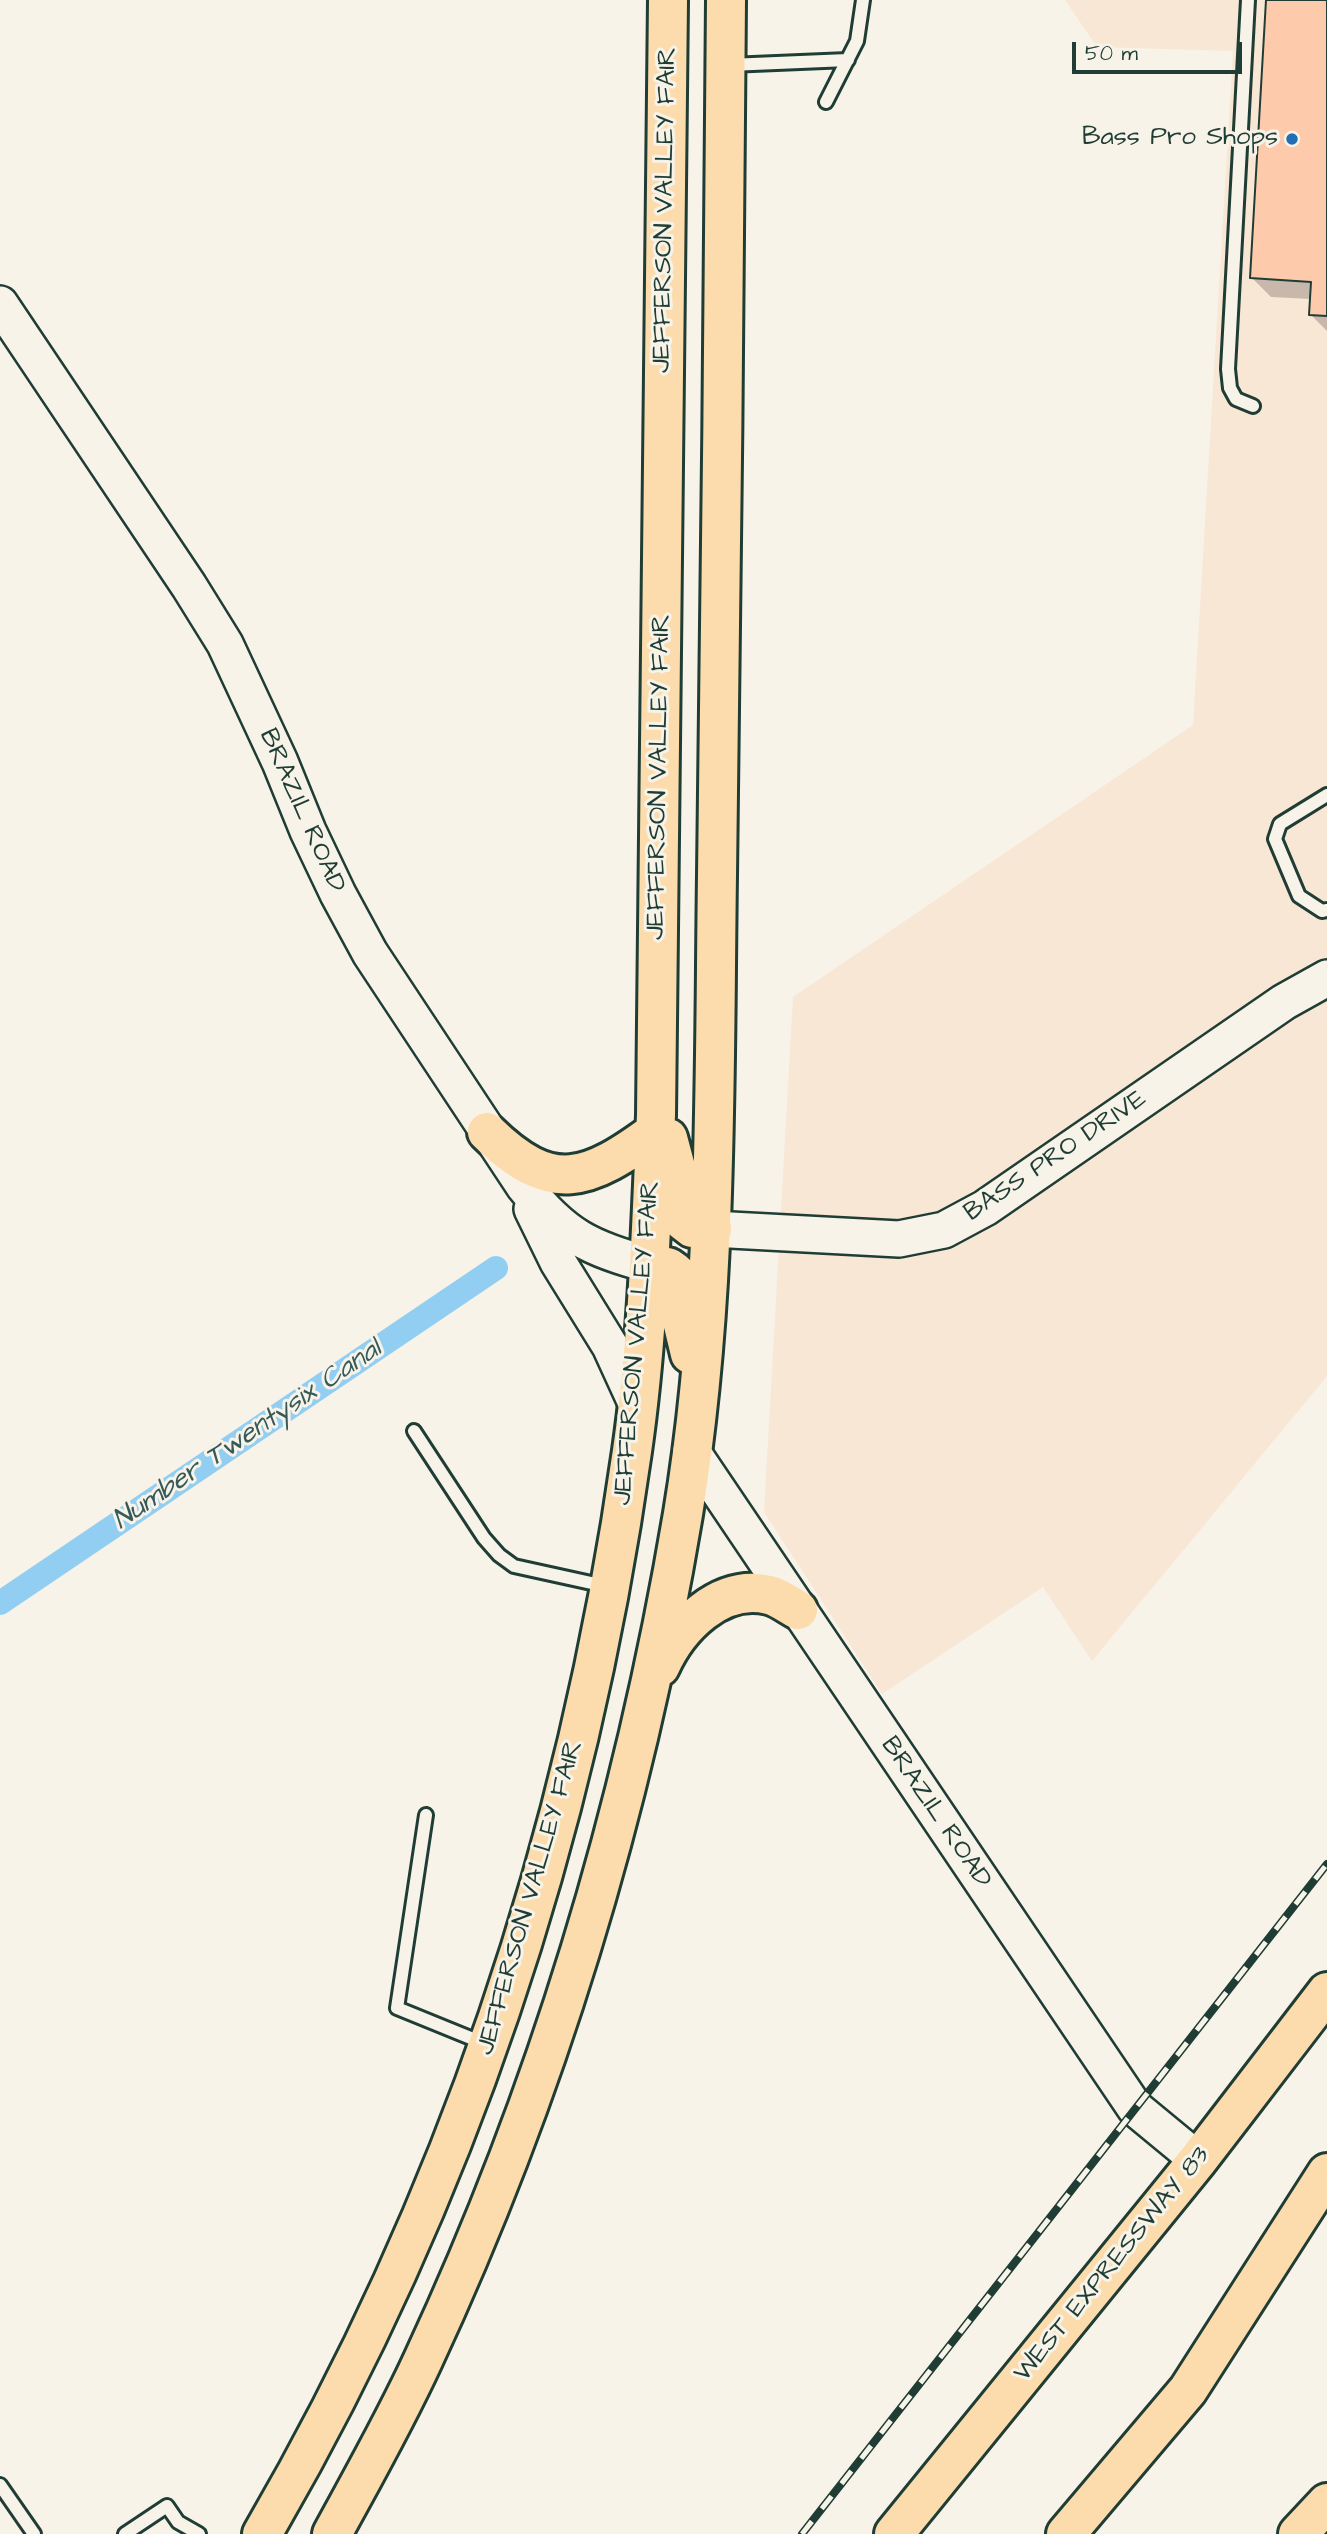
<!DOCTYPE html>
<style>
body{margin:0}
#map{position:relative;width:1327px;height:2534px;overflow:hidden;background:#f7f3e8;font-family:"Architects Daughter",sans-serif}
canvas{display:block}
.scale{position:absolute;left:1072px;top:42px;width:170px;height:32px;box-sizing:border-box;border:4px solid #1f3d34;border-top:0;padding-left:9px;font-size:21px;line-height:24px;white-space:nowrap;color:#1f3d34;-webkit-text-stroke:5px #f7f3e8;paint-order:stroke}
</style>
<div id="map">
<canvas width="1327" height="2534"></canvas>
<div class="scale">50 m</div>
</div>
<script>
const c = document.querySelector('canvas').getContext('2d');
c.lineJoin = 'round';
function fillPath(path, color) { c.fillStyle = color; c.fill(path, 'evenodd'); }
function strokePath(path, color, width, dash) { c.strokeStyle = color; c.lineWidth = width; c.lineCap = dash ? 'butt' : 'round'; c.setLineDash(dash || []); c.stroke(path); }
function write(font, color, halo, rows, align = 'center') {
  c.font = font + ' "Architects Daughter",sans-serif'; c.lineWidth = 6; c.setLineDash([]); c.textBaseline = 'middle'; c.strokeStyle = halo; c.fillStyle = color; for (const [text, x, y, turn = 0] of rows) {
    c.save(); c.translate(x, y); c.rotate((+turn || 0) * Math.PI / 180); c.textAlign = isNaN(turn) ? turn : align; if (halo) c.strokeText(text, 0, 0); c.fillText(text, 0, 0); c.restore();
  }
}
fillPath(new Path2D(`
 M1065 0H1327V1376L1092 1661 1043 1587 882 1694 764 1512 793 997 1193 725 1233 51 1097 47Z`), '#f9e7d6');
fillPath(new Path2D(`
 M1268 0H1327V331L1311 315V299L1271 297 1252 278Z`), '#0003');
strokePath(new Path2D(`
 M0 1603 496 1268`), '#92cef2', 24);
const building = new Path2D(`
 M1266 0H1327V316L1309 315 1311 282 1250 278Z`);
fillPath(building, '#fdcaac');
strokePath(building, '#1f3d34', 2);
const lane = new Path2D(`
 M1248 0 1228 369 1230 388 1236 399 1253 406
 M729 65 848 60
 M826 102 857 41 863 0
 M1327 795 1280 824 1275 839 1299 896 1322 911 1327 910
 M414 1431 484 1538 499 1555 514 1566 605 1586
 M426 1815 397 2008 483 2043
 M0 2485 34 2534
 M125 2534 167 2506 178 2522 199 2534`);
const secondary = new Path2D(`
 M0 304 189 586 225 644 280 762 308 831 338 894 370 953 524 1186C564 1236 590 1249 651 1265
 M532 1209 558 1262 610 1346 637 1405
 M712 1229 899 1239 944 1230 985 1208 1284 1002 1327 978
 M691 1450 1135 2108 1198 2160`);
const primary = new Path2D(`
 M487 1132C552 1196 588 1181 656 1131
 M668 1138 680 1183 683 1221 692 1228 712 1229
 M651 1265 668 1267 675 1272 679 1280V1308L690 1354
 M660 1667C678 1627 720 1583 769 1595 778 1597 789 1605 798 1610
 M262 2534C458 2198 578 1835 632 1451 648 1340 651 1227 656 1115L668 0
 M332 2534C363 2477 396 2419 423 2360 548 2092 634 1806 683 1514 718 1303 714 1088 717 875 721 583 724 292 726 0
 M894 2534 1198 2160 1327 1992`);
const highway = new Path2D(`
 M1066 2534 1188 2390 1327 2173
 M1298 2534 1327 2503`);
strokePath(lane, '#1f3d34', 18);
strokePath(secondary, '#1f3d34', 40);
strokePath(primary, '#1f3d34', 44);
strokePath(highway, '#1f3d34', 44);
strokePath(lane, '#f7f3e8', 12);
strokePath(secondary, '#f7f3e8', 35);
strokePath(primary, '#fcdcac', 38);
strokePath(highway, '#fcdcac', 38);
const rail = new Path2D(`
 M802 2534 1327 1864`);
strokePath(rail, '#1f3d34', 8);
strokePath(rail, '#f7f3e8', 5, [16]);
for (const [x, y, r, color] of [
 [1292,139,7,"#1f6fb2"]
]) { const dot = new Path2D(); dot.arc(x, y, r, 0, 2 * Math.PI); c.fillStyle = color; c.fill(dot); strokePath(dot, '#f7f3e8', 2.5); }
write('26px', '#1f3d34', '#f7f3e8', [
 ["Bass Pro Shops",1278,139]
], 'right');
write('26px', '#1f3d34', '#f7f3e8', [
 ["JEFFERSON VALLEY FAIR",666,210,-89],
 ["JEFFERSON VALLEY FAIR",660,777,-89],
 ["BRAZIL ROAD",301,811,66],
 ["BASS PRO DRIVE",1056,1157,-34],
 ["JEFFERSON VALLEY FAIR",638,1343,-85],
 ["BRAZIL ROAD",935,1813,56],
 ["JEFFERSON VALLEY FAIR",531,1898,-74],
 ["WEST EXPRESSWAY 83",1113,2265,-51]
]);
write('italic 28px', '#365a5a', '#f7f3e8', [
 ["Number Twentysix Canal",248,1436,-34]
]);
</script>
